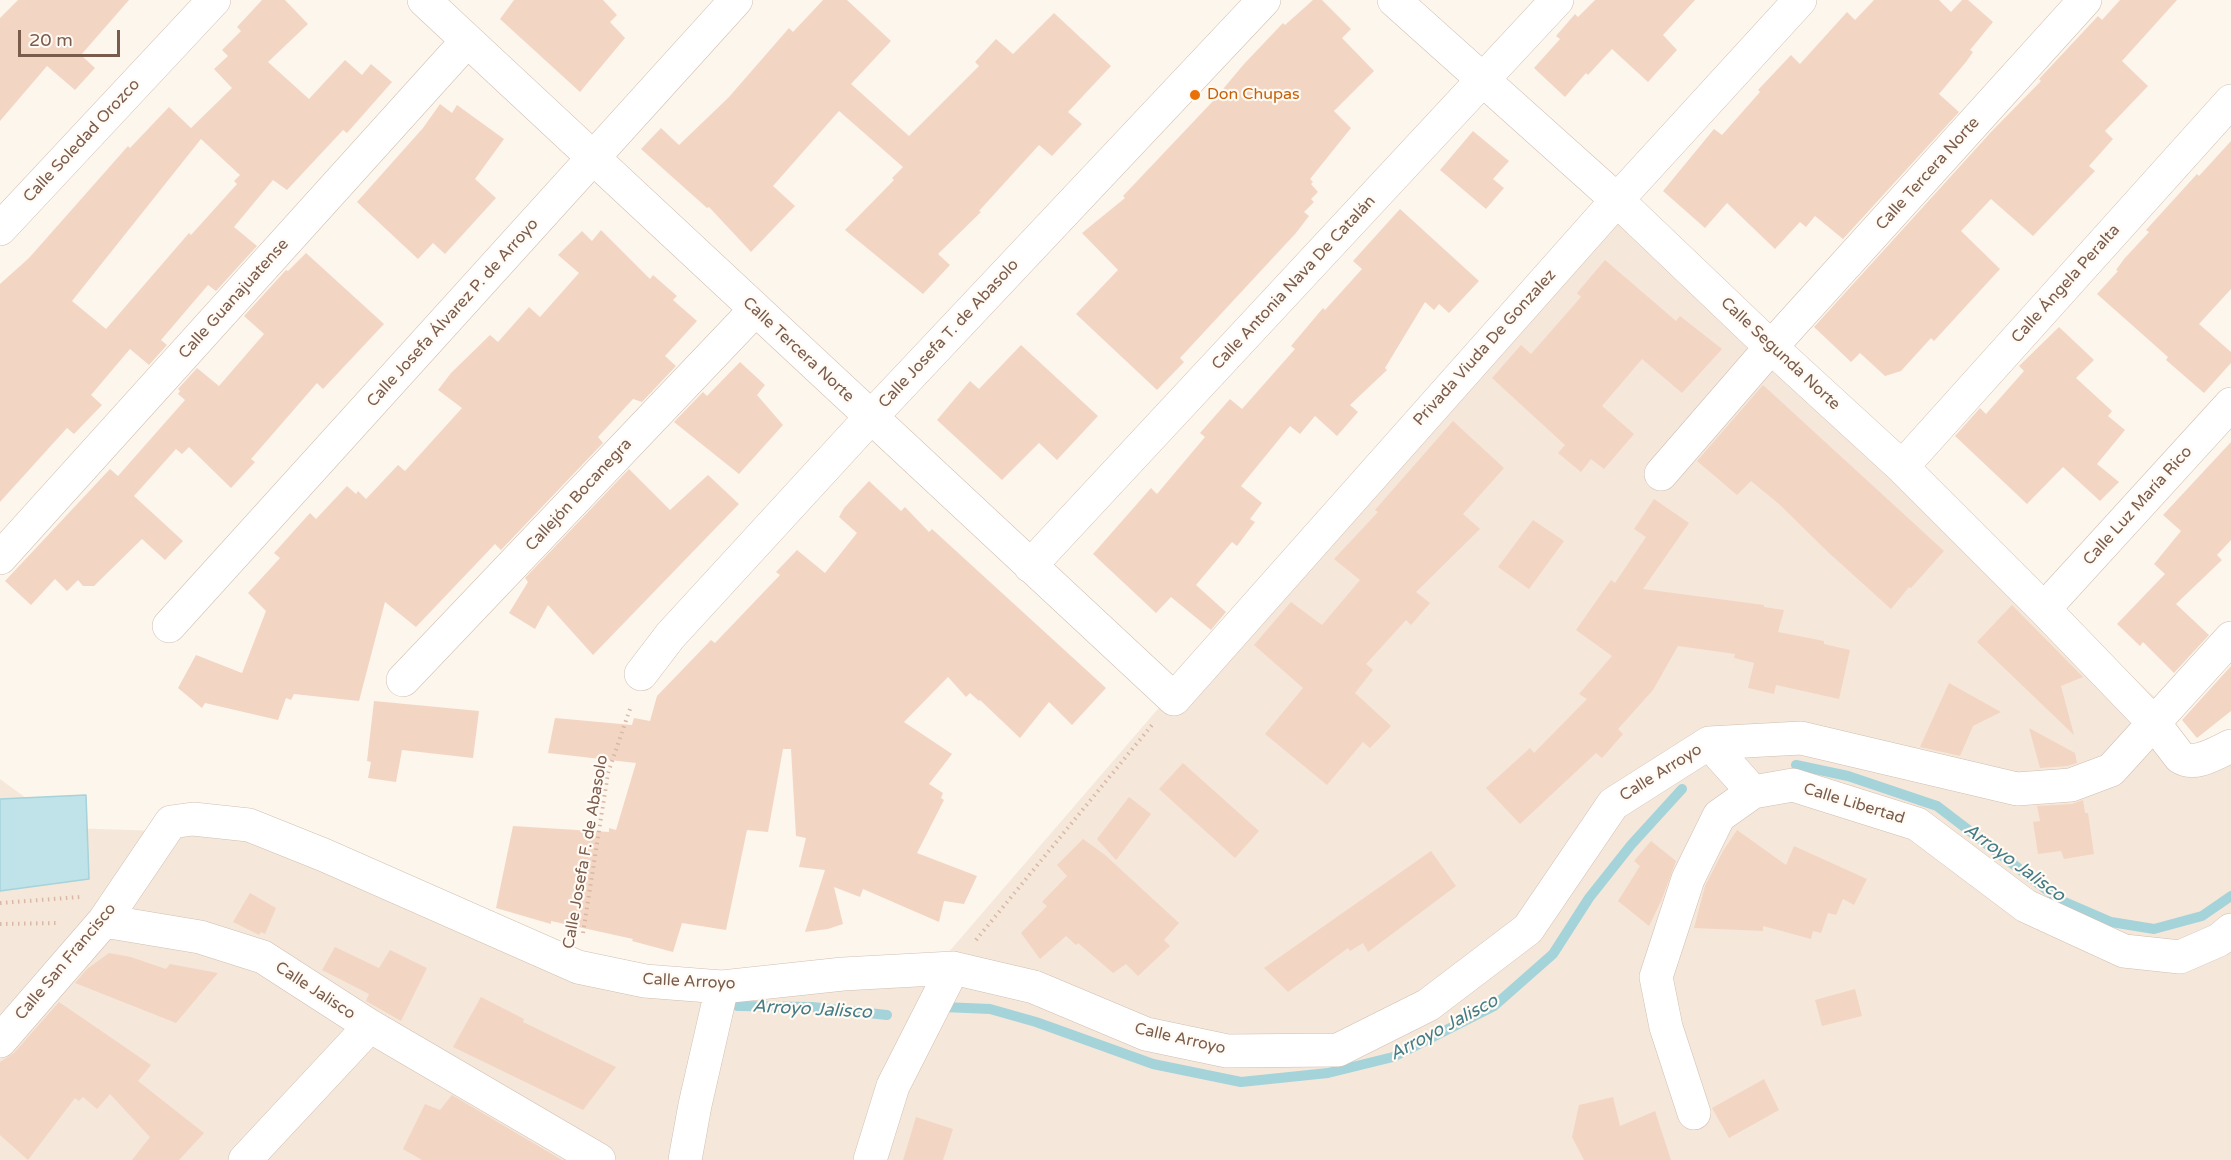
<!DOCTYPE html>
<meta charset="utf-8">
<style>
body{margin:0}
#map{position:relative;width:2231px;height:1160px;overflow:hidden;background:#fdf6ec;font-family:"Varela Round",sans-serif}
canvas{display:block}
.scale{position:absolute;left:18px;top:30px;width:102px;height:27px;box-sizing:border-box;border:3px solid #7a5c4d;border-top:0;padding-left:8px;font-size:18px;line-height:21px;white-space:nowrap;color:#7a5c4d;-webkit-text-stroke:4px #fffaf3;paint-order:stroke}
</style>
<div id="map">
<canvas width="2231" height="1160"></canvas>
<div class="scale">20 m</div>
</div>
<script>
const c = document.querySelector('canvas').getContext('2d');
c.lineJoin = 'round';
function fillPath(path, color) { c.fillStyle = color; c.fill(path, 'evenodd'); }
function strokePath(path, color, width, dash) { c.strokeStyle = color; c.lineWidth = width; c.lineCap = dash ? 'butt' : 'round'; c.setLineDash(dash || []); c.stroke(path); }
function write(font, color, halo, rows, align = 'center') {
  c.font = font + ' "Varela Round",sans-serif'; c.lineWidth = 4.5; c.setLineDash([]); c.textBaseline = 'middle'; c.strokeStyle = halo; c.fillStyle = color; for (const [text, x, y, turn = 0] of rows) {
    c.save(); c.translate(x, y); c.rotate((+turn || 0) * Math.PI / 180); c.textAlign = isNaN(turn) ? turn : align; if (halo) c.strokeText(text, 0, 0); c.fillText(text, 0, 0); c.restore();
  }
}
fillPath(new Path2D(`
 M1607 187 2163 705 2190 756 2231 741V1160H0V779L67 828 256 834 537 938 653 975 941 961Z`), '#f5e8da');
const water = new Path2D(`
 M86 795 89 879 0 891V799Z`);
fillPath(water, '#bfe3e8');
strokePath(water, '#a5d3da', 1.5);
strokePath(new Path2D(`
 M1796 765 1848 776 1937 806 2060 900 2111 922 2154 929 2202 916 2231 896
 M737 1006 812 1007 887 1015
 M943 1007 990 1009 1036 1022 1153 1064 1241 1082 1328 1073 1393 1057 1494 1006 1553 954 1589 898 1631 845 1682 789`), '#a5d3da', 10);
fillPath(new Path2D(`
 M18 0H129L81 55 95 68 75 90 47 66 0 121V18Z
 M262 0H285L308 24 268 62 309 99 345 60 362 75 371 64 392 82 347 133 343 130 287 190 273 180 234 227 257 246 216 291 208 285 161 340 167 345 149 365 130 349 91 395 102 405 74 434 67 428 0 502V284L29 258 128 146 130 148 169 107 191 128 232 88 214 69 228 56 222 50 241 31 237 27ZM201 139 240 175 234 181 237 184 191 235 189 233 106 329 72 301Z
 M514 0H603L617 15 610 22 625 38 580 92 500 19Z
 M823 0H847L891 41 851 84 909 136 979 66 975 62 996 39 1013 54 1054 13 1111 66 1068 112 1082 124 1052 156 1039 145 979 211 981 212 938 254 950 265 923 294 845 230 894 180 892 178 903 167 839 111 773 186 795 206 751 252 709 207 707 208 641 149 661 128 679 145 729 97 789 28 793 32Z
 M1313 0H1322L1351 29 1342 38 1374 71 1334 111 1351 128 1310 179 1313 182 1311 184 1318 192 1311 199 1314 202 1304 212 1309 216 1296 233 1180 358 1184 362 1157 390 1076 314 1118 270 1082 233 1125 198 1123 196 1213 101 1244 64 1283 23 1285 25Z
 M1595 0H1695L1663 35 1677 50 1648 82 1612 49 1588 75 1586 73 1565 97 1534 68 1560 39 1556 36 1575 14 1578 17Z
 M1874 0H1939L1951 12 1962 0H1968L1993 22 1970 50 1973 52 1966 62 1939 94 1959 112 1843 239 1815 216 1806 227 1800 222 1775 249 1727 203 1705 228 1663 191 1714 129 1722 135 1760 92 1758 90 1791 55 1800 64 1847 12 1855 20Z
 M2120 0H2177L2122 61 2148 86 2105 131 2113 139 2089 166 2095 171 2033 236 1991 199 1961 231 2000 269 1934 341 1931 338 1901 371 1885 376 1860 353 1851 362 1814 327 1992 131 2041 81 2039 79 2098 16 2102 20Z
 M440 104 452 113 457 105 504 139 475 179 496 198 445 254 433 243 418 259 357 202 423 128Z
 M1473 131 1509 161 1493 179 1504 188 1486 209 1440 170Z
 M2231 141V289L2199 324 2231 352V363L2204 393 2166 360 2168 357 2097 294 2118 271 2116 270 2124 259 2149 232 2146 230 2197 174 2199 176Z
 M1400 209 1479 281 1449 313 1439 304 1434 310 1425 302 1385 368 1387 370 1350 405 1358 412 1337 436 1315 416 1300 434 1290 426 1241 486 1262 503 1250 519 1255 522 1237 546 1232 542 1196 585 1226 612 1211 630 1171 597 1156 613 1093 554 1151 488 1157 494 1205 437 1200 433 1230 399 1242 409 1295 349 1291 346 1323 308 1325 310 1362 269 1353 261Z
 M601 230 650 279 653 275 677 296 673 300 697 321 665 356 676 366 642 402 633 399 598 437 603 443 501 550 495 544 416 627 385 602 359 701 294 694 291 700 286 698 278 720 205 703 202 708 178 688 196 655 242 673 266 611 248 593 280 558 274 553 310 513 316 519 347 486 356 494 358 491 366 499 398 465 405 471 462 408 438 390 451 373 490 335 498 342 529 307 540 317 579 273 558 255 582 231 592 241Z
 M306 253 384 324 323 389 317 383 251 459 255 462 231 488 189 447 182 454 176 449 134 496 183 541 165 560 142 539 94 586H83L78 580 67 591 55 579 31 605 5 581 110 469 118 476 185 400 178 394 180 391 178 389 197 368 219 386 264 334 244 316 286 270 288 271Z
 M1605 260 1676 321 1680 316 1722 349 1682 393 1642 359 1602 406 1634 434 1604 469 1591 459 1581 472 1558 453 1565 445 1492 378 1521 345 1531 354 1581 297 1577 293Z
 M2059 327 2094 360 2076 378 2112 411 2108 416 2125 430 2097 464 2119 482 2100 501 2063 467 2027 504 1955 436 1980 408 1986 414 2024 371 2019 366Z
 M1021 345 1098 416 1057 460 1039 443 1002 480 937 420 970 381 979 389Z
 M740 362 765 385 757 395 783 425 739 474 674 422 703 392 707 396Z
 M1763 385 1944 551 1911 588 1909 587 1891 609 1829 553 1779 504 1751 481 1737 495 1697 461Z
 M1453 421 1504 468 1463 514 1480 529 1416 592 1430 603 1411 625 1406 620 1366 664 1373 670 1355 693 1391 726 1370 748 1363 742 1327 785 1265 734 1303 688 1254 645 1291 602 1322 625 1360 580 1334 559 1378 512 1375 510Z
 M2231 442V540L2217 555 2222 560 2176 604 2209 635 2174 673 2143 642 2140 646 2117 624 2165 574 2154 564 2181 531 2163 515Z
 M629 469 670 510 708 475 739 504 593 655 548 605 535 629 509 613 528 582 525 578Z
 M869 481 901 511 905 507 929 532 932 529 1106 688 1072 725 1049 702 1020 738 980 700 979 701 970 693 966 697 948 677 904 722 952 754 929 784 943 793 941 798 944 800 917 853 977 876 964 904 944 901 939 922 863 889 860 897 834 887 843 924 828 929 805 932 825 870 799 867 806 838 796 836 791 749H783L768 832 747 830 726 930 682 923 673 952 632 941 633 939 551 921V924L496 908 513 826 609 832V828L616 830 636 763 548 753 555 718 632 725 634 718 650 721 657 696 711 640 715 643 780 575 776 572 797 550 825 573 857 533 839 517 844 508Z
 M1654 499 1689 523 1643 589 1764 605V607L1784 610 1778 632 1824 641V644L1850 650 1839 699 1776 685 1774 694 1748 688 1754 663 1734 658 1735 654 1678 646 1653 690 1618 729 1623 734 1602 758 1596 753 1520 824 1486 788 1530 748 1534 753 1587 699 1579 694 1612 656 1576 630 1611 580 1615 583 1646 537 1634 529Z
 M1533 520 1564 541 1529 589 1498 567Z
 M2012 605 2083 677 2061 686 2074 735 1977 642Z
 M2231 666V711L2197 738 2182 720Z
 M1949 683 2001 712 1973 726 1960 756 1920 747Z
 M374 701 479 711 473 758 402 750 396 782 368 778 371 762 367 761Z
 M2029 728 2075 753 2077 763 2067 766 2040 768Z
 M1183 763 1259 831 1235 858 1159 789Z
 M1129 797 1151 814 1116 860 1097 839Z
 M2083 800 2085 813H2088L2094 854 2064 859 2061 851 2038 854 2033 822 2040 821 2037 806 2072 804Z
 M1737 830 1786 865 1794 846 1867 879 1854 905 1843 899 1836 915 1828 913 1821 933 1813 931 1811 939 1763 926V931L1694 928 1705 886 1723 851Z
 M1083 839 1105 855 1179 923 1164 940 1170 946 1138 976 1126 964 1113 973 1078 943 1076 945 1066 936 1040 959 1021 933 1047 906 1042 902 1067 876 1057 865Z
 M1651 841 1676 861 1662 899 1649 926 1618 901 1640 866 1634 861Z
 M1431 851 1456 886 1368 952 1363 943 1350 951 1348 948 1288 992 1264 968Z
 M250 893 276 908 265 934 261 932 259 935 233 922Z
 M335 947 379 968 390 950 427 968 401 1021 366 1001 369 994 322 970Z
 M109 953 131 957 166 969 170 964 218 973 176 1023 75 983 87 969Z
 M1855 989 1862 1016 1822 1026 1815 1000Z
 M481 997 524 1019 523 1022 616 1067 583 1110 453 1047Z
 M59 1002 151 1065 138 1081 204 1133 179 1160H132L150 1137 110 1094 97 1109 83 1097 79 1101 75 1098 28 1160 0 1135V1062L14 1053Z
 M1764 1079 1779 1110 1729 1138 1712 1108Z
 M452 1095 562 1160H422L403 1149 425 1104 440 1110Z
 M1613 1097 1620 1126 1655 1111 1671 1160H1584L1572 1137 1579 1105Z
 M916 1117 953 1129 943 1160H903Z`), '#f3d5c3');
const minor = new Path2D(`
 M424 0 1174 699 1617 200 1800 0
 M1394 0 1617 200 1771 347 1902 467 2044 609 2153 722 2180 757C2195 767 2216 753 2231 746
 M0 229 214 0
 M1902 467 2231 101
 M1661 474 1771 347 2085 0
 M0 558 467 41
 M1030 566 1557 0
 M2044 609 2231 404
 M169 626 736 0
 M641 674 670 636 871 417 1264 0
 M403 680 755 310
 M1709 743 1753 792
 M104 921 200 937 263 957 370 1026 599 1160
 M0 1041 104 921 171 822 193 819 249 825 324 855 578 967 645 981 722 987 843 974 953 968 1034 987 1146 1034 1227 1051 1338 1050 1428 1005 1528 929 1613 804 1709 743 1801 738 2017 789 2071 785 2111 770 2231 638
 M1694 1113 1666 1027 1656 977 1688 879 1719 816 1753 792 1793 785 1917 824 2026 906 2124 951 2180 957 2219 940 2231 930
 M245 1160 370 1026
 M685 1160 695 1105 722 987
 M870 1160 893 1086 953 968`);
strokePath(minor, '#d1beb0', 34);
strokePath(new Path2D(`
 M0 903 80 897
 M0 924 58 923
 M583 933 608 773 631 706
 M976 940 1152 725`), '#d9b8a5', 4, [1.5, 4.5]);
strokePath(minor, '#fff', 33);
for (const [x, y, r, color] of [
 [1195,95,6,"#e8710a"]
]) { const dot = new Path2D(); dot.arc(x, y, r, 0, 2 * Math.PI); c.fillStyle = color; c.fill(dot); strokePath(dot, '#fffaf3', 2); }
write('16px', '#c56008', '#fffaf3', [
 ["Don Chupas",1207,95]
], 'left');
write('16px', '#7a5c4d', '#fffaf3', [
 ["Calle Soledad Orozco",82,141,-47],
 ["Calle Tercera Norte",1928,174,-48],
 ["Calle Antonia Nava De Catalán",1294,283,-47],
 ["Calle Ángela Peralta",2066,284,-48],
 ["Calle Guanajuatense",234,299,-48],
 ["Calle Josefa Álvarez P. de Arroyo",453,313,-48],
 ["Calle Josefa T. de Abasolo",949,334,-47],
 ["Privada Viuda De Gonzalez",1485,348,-48],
 ["Calle Tercera Norte",798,350,43],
 ["Calle Segunda Norte",1780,354,43],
 ["Callejón Bocanegra",579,495,-47],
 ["Calle Luz María Rico",2138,506,-48],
 ["Calle Arroyo",1661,773,-32],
 ["Calle Libertad",1854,804,17],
 ["Calle Josefa F. de Abasolo",586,852,-80],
 ["Calle San Francisco",66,962,-50],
 ["Calle Arroyo",689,982,3],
 ["Calle Jalisco",315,991,33],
 ["Calle Arroyo",1180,1039,13]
]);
write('italic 18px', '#437c86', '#fffaf3', [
 ["Arroyo Jalisco",2014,863,36],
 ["Arroyo Jalisco",812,1010,3],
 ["Arroyo Jalisco",1444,1028,-28]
]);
</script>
